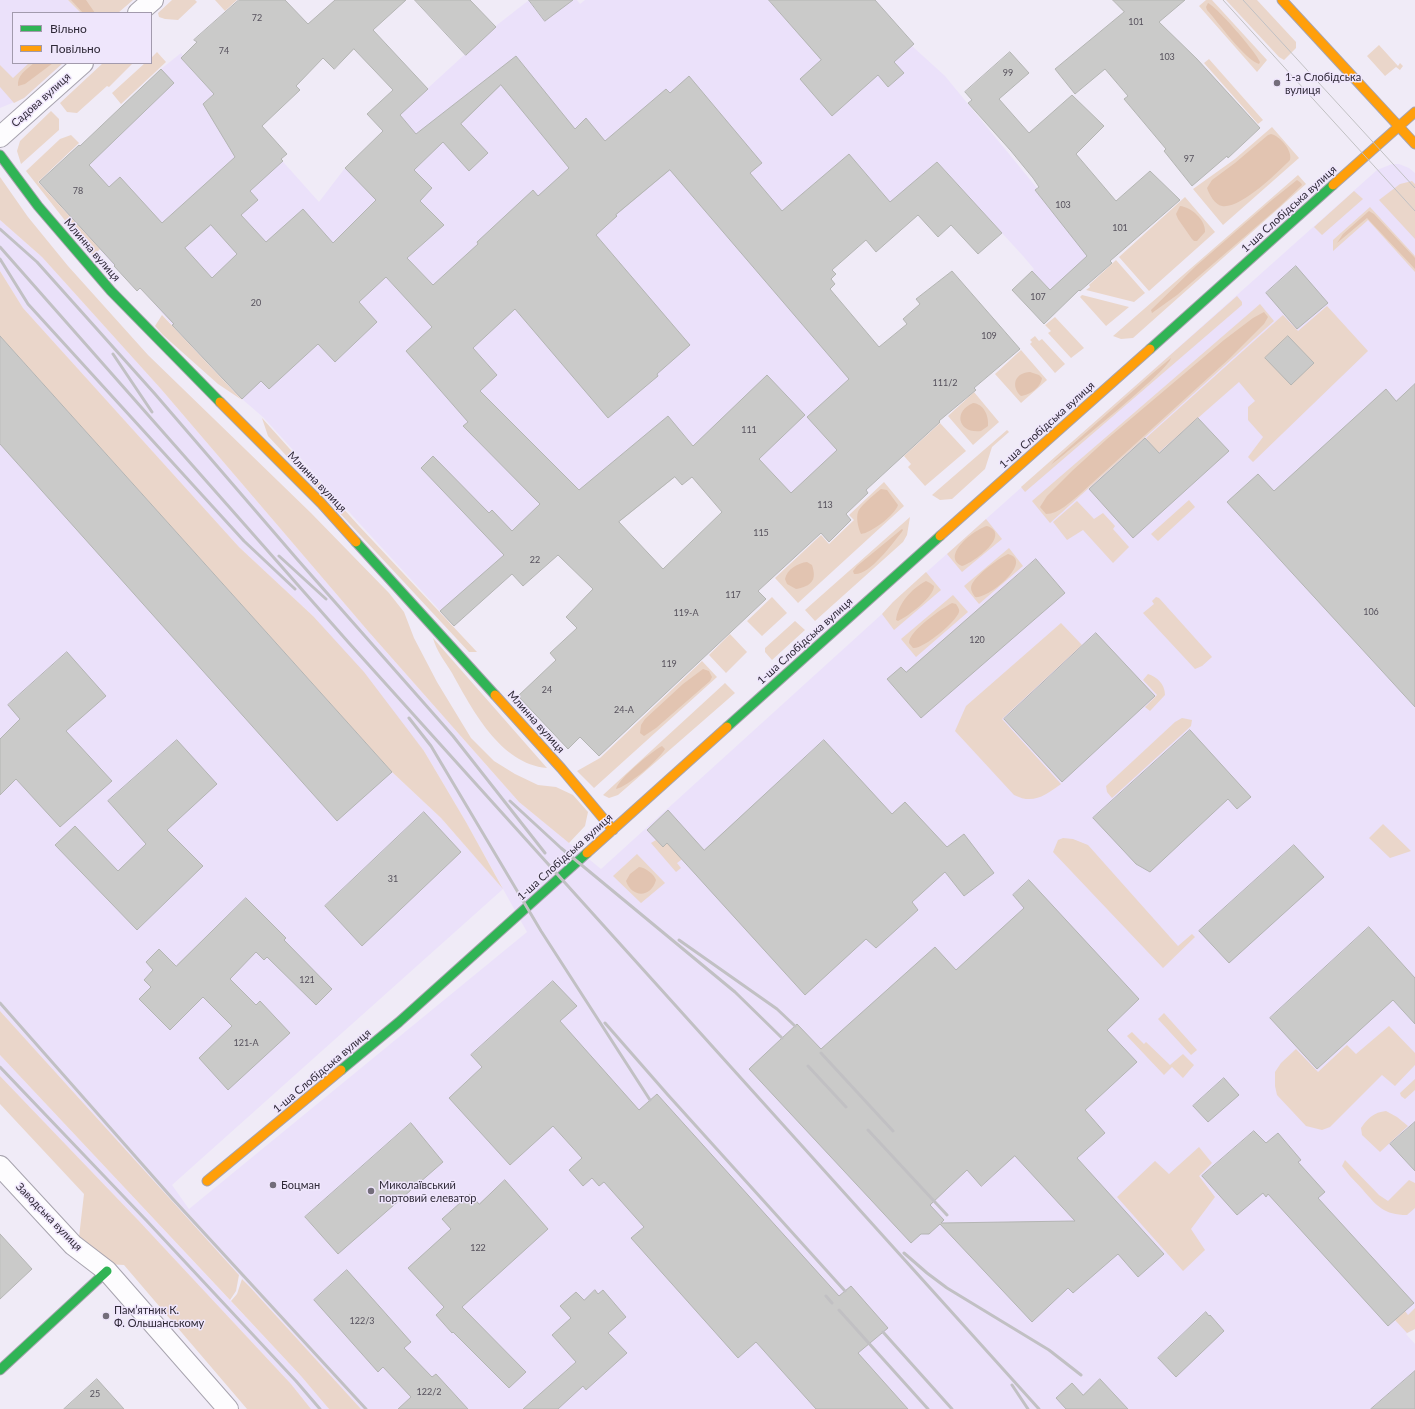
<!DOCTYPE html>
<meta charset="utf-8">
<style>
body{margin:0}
#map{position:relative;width:1415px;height:1409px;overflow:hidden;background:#f0ebf7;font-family:Lato,sans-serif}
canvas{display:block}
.legend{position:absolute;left:12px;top:12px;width:140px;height:52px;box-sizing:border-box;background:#efe6fc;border:1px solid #a29aad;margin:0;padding:5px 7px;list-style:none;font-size:12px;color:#2f2937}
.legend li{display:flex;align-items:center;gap:8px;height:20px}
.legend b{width:20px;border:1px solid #a29aad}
</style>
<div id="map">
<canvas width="1415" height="1409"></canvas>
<ul class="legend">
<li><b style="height:5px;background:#30b455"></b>Вільно</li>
<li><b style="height:5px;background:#ff9f0a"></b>Повільно</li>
</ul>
</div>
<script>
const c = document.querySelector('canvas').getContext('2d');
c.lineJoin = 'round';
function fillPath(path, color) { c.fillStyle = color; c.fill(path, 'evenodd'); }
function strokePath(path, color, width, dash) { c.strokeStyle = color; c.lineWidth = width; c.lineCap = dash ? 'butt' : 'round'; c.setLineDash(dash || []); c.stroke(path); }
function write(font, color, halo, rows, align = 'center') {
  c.font = font + ' Lato,sans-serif'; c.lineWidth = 3; c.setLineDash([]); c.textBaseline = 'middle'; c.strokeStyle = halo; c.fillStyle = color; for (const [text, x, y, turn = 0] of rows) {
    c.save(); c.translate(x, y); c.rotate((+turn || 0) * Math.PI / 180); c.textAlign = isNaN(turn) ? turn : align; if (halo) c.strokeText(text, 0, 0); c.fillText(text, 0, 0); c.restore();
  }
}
fillPath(new Path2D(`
 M0 0H68L81 13H13V63H63L24 98 0 108Z
 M529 0H577L580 4 585 0H875L914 44 912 46 945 76 1037 188 1102 271 1064 304 1032 271 1034 269 1023 256 937 162 815 272 879 347 940 422 866 490 846 514 851 520 829 542 821 533 691 448 693 445 683 434 592 488 578 489 501 572 507 579 454 626 360 524 264 418 242 399 172 325 141 288 137 291 39 182 79 145 82 144 161 69 181 53 183 56 181 58 199 78 260 136 319 202 345 168 381 133 382 130 497 25Z
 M1392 164H1399L1409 168 1415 173V1329L1406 1334 1415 1344V1409H361L0 1011V336L392 772 441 818 502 887 466 822 424 751 313 616 239 547 23 308 0 271V220L42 257 161 389 368 631 519 802 601 869 882 614 893 602 1358 187 1377 170ZM503 889 527 932 189 1209 172 1185Z
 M0 1055 301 1376 329 1409H311L291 1384 139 1221 0 1076Z`), '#ebe1fa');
fillPath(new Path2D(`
 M68 0H133L118 13H81Z
 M172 0H195L197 2 178 20 165 19 159 17 158 13Z
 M215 0H237L225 11Z
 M1206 0H1212L1267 60 1257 72 1199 6Z
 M1226 0H1257L1296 42V48L1284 60 1279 57Z
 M1379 45 1398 66 1400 63 1403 66 1400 70 1396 67 1385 76 1367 56Z
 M157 52 166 62 121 104 112 93 145 63H151V58Z
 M1209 59 1263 120 1258 124 1204 63Z
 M29 63H63L24 98 14 103 0 87V65L13 78Z
 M103 63H133L109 87 107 86 77 113 67 112 60 103Z
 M51 111 59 119V130L21 164 17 151 20 141Z
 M1272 127 1299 158 1223 225 1193 189 1235 159Z
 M71 135 79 143 38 182 100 249 93 256 26 171 60 139Z
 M1298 175 1306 184 1133 338 1121 339 1113 336Z
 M0 177 28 217 68 266 148 355 311 513 389 593 404 612 414 638 437 682 471 738 494 761 515 774 538 785 556 787 573 795 588 812 585 826 569 843 519 802 368 631 161 389 42 257 0 220Z
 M1412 181 1415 184V239L1379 200 1400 184Z
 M1354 191 1363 199 1322 235 1314 227Z
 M1185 197 1215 232 1149 291 1119 257Z
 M1370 207 1415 256V272L1368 220 1333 251V240Z
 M1116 260 1145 293 1134 302 1086 290 1090 287 1089 285Z
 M0 271 23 308 239 547 313 616 364 672 424 751 466 822 503 889 441 818 392 772 0 336Z
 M1082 295 1129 307 1106 326 1080 297Z
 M1237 296 1242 302V305L1025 492 1021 487Z
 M1260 304 1274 321 1050 523 1032 501Z
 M1327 306 1368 351 1253 462 1248 457 1263 437 1248 420V407L1255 401 1239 382 1158 453 1146 438 1283 315 1298 331Z
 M162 315 242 400 218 384 163 335 155 326Z
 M1055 317 1084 348 1071 358 1048 333 1051 331 1045 325Z
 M1035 336 1039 341 1042 339 1065 364 1055 373 1030 344 1032 342 1030 340Z
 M1021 350 1047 380 1021 403 995 374Z
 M974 392 999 422 973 445 948 416Z
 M262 418 359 526 477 652H469L268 436Z
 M940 423 966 451 925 486 908 467 911 464 904 456Z
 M1007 430 1009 432 992 447 985 469 952 499 940 500 932 495Z
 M884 482 904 506 798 603 775 578 821 535 829 544 854 520 849 515Z
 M1189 500 1195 507 1158 541 1151 534Z
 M1077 501 1094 519 1103 513 1115 526 1113 529 1129 547 1113 563 1083 530 1067 540 1053 522Z
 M910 517 907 535 903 542 815 621 805 610Z
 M986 519 1002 539 962 572 947 554Z
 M1009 548 1023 566 979 604 964 586Z
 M926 572 941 590 894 630 882 614 893 602Z
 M953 595 968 612 916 657 901 639Z
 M772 597 787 613 762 636 747 621Z
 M1156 597 1159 598 1212 657 1202 666 1195 669 1143 613 1154 604 1152 601Z
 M795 621 805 630 772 660 765 652V648Z
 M1061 623 1082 645 1002 719 1061 784C1045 795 1034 805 1014 795L955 731 966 706Z
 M730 634 747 652 726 673 709 655Z
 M433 638 547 768C500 764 472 709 452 673 445 662 436 650 433 638Z
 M702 661 717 677 594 788 577 771 600 758Z
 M1148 674C1157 677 1165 684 1165 695L1150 711 1145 707 1157 695 1143 680Z
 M725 683 735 693 618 795 609 798 603 795Z
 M1182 718 1192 720 1191 726 1112 798 1107 792 1106 786 1175 722Z
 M1383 824 1411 851 1390 858 1369 838Z
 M683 829 697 848 677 863 681 868 676 872 651 843 656 840 663 847Z
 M1063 838 1073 839 1088 845 1178 946 1192 934 1195 937 1163 968 1053 852 1058 840Z
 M637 854 665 883 641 903 613 876Z
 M0 1011 239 1275 236 1291 230 1300 0 1055Z
 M1164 1013 1197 1050 1191 1055 1158 1019Z
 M1389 1026 1415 1053V1065L1395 1086 1382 1075 1330 1127 1322 1130 1306 1126 1277 1095 1275 1086V1072L1281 1063 1296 1049 1318 1072 1347 1045 1356 1054Z
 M1132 1032 1144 1044 1146 1042 1170 1065 1183 1054 1194 1065 1183 1078 1172 1067 1164 1075 1127 1036Z
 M0 1076 139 1221 291 1384 311 1409H247L124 1265 106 1264 79 1237 84 1194 0 1104Z
 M1415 1079V1090L1405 1099 1401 1096 1400 1093Z
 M1386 1111 1397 1117 1408 1126 1380 1152 1362 1135 1361 1128C1367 1119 1374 1112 1386 1111Z
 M1199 1147 1212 1163 1199 1176 1215 1197 1191 1229 1205 1250 1183 1271 1117 1197 1155 1161 1169 1174Z
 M1345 1160 1379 1195 1388 1201 1409 1180 1415 1183V1208L1407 1215C1384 1215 1377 1206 1363 1190 1357 1183 1351 1178 1346 1171L1342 1166Z
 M242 1279 249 1286 361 1409H329L301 1376 231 1301 237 1294Z
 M1415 1308V1329L1407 1333 1395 1320 1405 1311 1408 1315Z`), '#ead6ca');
fillPath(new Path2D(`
 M71 0H86L95 13H83Z
 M1208 3C1217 7 1257 53 1260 62L1259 64C1245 60 1218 22 1207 10L1206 7Z
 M34 63H53L25 84 18 86C17 75 26 70 34 63Z
 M1271 134C1280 136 1293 151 1290 160 1278 172 1241 209 1222 206 1215 205 1209 194 1207 188L1212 180 1235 163 1268 135Z
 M1297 180 1301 183 1302 185 1279 207 1177 295 1152 313 1151 310 1196 266 1272 200Z
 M1180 206C1191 207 1206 220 1205 232L1197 241H1194L1192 239 1178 219 1176 214Z
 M1369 211 1374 214 1415 258V269L1367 218 1337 243 1343 234Z
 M1264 312 1268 317 1264 324 1230 358 1080 494C1070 502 1059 514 1046 514L1040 507 1047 496 1072 471 1107 439 1224 340 1253 318Z
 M1171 358C1169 370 1067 452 1051 465L1054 461 1153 373Z
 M1030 372 1039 375 1042 378C1041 387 1030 395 1021 396 1015 391 1012 381 1020 375 1023 373 1027 372 1030 372Z
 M973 403C984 404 989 416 988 426L981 431C959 434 952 412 973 403Z
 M881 489 887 490 898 505C895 515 871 533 861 534 858 528 856 517 858 512 860 506 876 493 881 489Z
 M987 526C1012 534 974 563 962 566 940 556 975 529 987 526Z
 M902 529 903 530 901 533C892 544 869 576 854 574L853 571 857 566Z
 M1008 554C1035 561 987 600 975 597 973 594 971 591 971 588 971 578 999 558 1008 554Z
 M807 562 812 565C817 580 812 586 796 589L787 584 785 579C787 569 798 563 807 562Z
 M926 581 930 583 934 586C934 597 907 617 898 621L896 620C898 604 911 589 926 581Z
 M952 603 956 604C957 606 960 609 959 612 956 622 922 650 913 648L909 643C909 631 941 609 952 603Z
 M703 669 709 671 712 677 710 681 656 728 644 736 640 733 641 725 645 719 683 684Z
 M662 746 665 749C659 760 627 787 616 789 619 778 651 752 662 746Z
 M639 867C646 868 654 874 656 880 651 898 632 898 626 881L630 874Z`), '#e2c4b1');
const building = new Path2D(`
 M239 0H285L308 24 335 0H406L373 30 428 89 400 115 416 134 516 56 575 129 586 118 605 141 666 89 670 93 689 76 762 163 750 173 782 211 849 154 890 202 937 162 1002 233 978 254 951 225 938 237 918 215 876 252 866 240 832 270 836 274 831 279 835 284 830 289 879 347 907 324 903 319 920 304 916 299 952 271 1020 349 974 388 976 390 939 421 940 422 866 490 868 493 846 514 851 520 829 542 821 533 758 591 766 599 599 756 580 737 568 749 518 696 556 660 550 653 577 628 566 617 593 589 558 555 523 586 512 574 454 626 440 611 504 555 421 468 433 456 489 513 492 510 512 531 540 504 463 426 468 422 406 351 432 327 386 277 359 302 377 322 335 362 318 344 269 389 261 381 242 399 172 325 174 324 140 288 137 291 114 266 115 265 39 182 79 145 80 146 161 69 174 83 89 165 109 187 120 177 162 223 235 157 203 104 214 94 181 58 197 42 194 40ZM354 49 393 90 367 114 383 131 345 168 376 200 333 243 303 209 266 242 241 215 258 200 250 191 283 161 281 159 287 154 262 126 300 90 296 86 323 58 334 69ZM501 85 569 168 538 196 533 190 477 242 478 244 433 285 407 258 444 225 420 201 432 188 414 170 443 142 469 171 488 153 461 124ZM670 170 849 379 807 417 837 450 791 493 759 459 805 415 767 375 693 446 668 416 579 490 480 391 497 375 473 348 515 309 608 418 658 376 657 374 690 345 596 235 617 216 616 215ZM211 225 237 254 212 278 185 248ZM675 477 682 485 692 477 722 512 663 569 619 522Z
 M415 0H470L496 27 466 55Z
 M529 0H573L545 21Z
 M769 0H875L914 44 894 62 904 73 888 87 878 75 832 116 800 79 821 60Z
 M1113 0H1185L1159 22 1197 59 1260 128 1228 158 1227 156 1192 186 1164 151 1166 149 1124 99 1128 96 1105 69 1075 94 1055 69 1124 12Z
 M1010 52 1029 73 999 99 1029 133 1072 95 1104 126 1076 154 1116 201 1150 171 1180 200 1110 261 1112 263 1080 291 1079 290 1044 324 1012 290 1032 271 1050 290 1087 256 1035 190 1039 187 1033 178 1011 151 968 103 972 100 965 92Z
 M1296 266 1328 303 1297 329 1266 293Z
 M0 336 392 772 337 821 0 444Z
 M1288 336 1314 363 1291 385 1265 358Z
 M1415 384V707L1227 502 1258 474 1274 491 1386 389 1396 401Z
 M1198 418 1229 451 1133 538 1089 489 1145 438 1159 453Z
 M1036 559 1065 593 921 718 887 679 901 667 906 672Z
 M1096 633 1155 696 1062 782 1004 719Z
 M67 652 106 696 66 731 112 781 60 827 16 779 0 795V739L20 719 8 705Z
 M1190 730 1251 797 1237 809 1228 799 1150 872 1136 864 1093 818Z
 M177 740 217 784 167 830 203 866 137 930 55 845 75 826 118 871 146 844 108 801Z
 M824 740 892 814 905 802 947 847 964 834 994 873 964 896 945 872 912 902 918 910 876 948 866 939 805 995 667 843 663 847 647 830 668 810 704 850Z
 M424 812 461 852 362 946 325 906Z
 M1294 845 1324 877 1229 963 1199 931Z
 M1029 880 1139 999 1107 1030 1137 1062 1085 1110 1105 1133 1077 1158 1164 1254 1138 1277 1118 1254 1073 1293 1068 1288 1032 1322 940 1224 929 1234H921L911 1243 749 1069 797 1024 821 1049 935 947 956 970 1024 908 1013 895ZM1015 1156 1075 1221 941 1223 944 1220 930 1205 967 1170 981 1186Z
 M246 898 286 938 284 940 332 989 316 1005 267 957 264 960 256 952 230 979 256 1005 260 1001 290 1033 228 1090 199 1058 232 1026 203 997 170 1030 139 999 151 987 144 980 153 970 146 962 159 949 176 966Z
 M1369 927 1415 978V1024L1393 1000 1317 1069 1270 1018Z
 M553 981 577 1006 560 1021 639 1110 657 1094 839 1296 851 1286 888 1328 858 1353 908 1409H816L756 1342 738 1358 631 1238 644 1227 604 1182 599 1186 592 1178 583 1186 569 1170 582 1158 553 1126 510 1165 449 1098 482 1067 471 1055Z
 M1224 1078 1239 1095 1208 1122 1193 1106Z
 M1415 1122V1171L1390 1144Z
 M411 1123 443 1162 338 1254 305 1217Z
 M1254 1131 1266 1143 1278 1133 1301 1160 1298 1162 1325 1192 1318 1198 1414 1303 1388 1326 1268 1194 1266 1197 1263 1193 1237 1215 1202 1176Z
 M505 1180 548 1229 462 1307 526 1372 509 1388 453 1332 452 1333 436 1315 444 1307 408 1268 451 1229 442 1219 470 1194 479 1204Z
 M0 1234 32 1269 0 1299Z
 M347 1270 411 1342 404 1348 432 1377 436 1374 468 1409H398L411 1397 383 1367 378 1372 314 1300Z
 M595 1290 598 1294 603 1290 626 1317 608 1333 627 1353 586 1390 583 1386 558 1409H523L576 1362 552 1335 571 1318 560 1306 576 1292 584 1300Z
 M1206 1312 1209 1316 1210 1315 1224 1331 1176 1377 1158 1358Z
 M1415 1371V1409H1371Z
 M97 1379 124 1409H64Z
 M1100 1379 1128 1409H1066L1056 1398 1072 1383 1083 1395Z`);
fillPath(building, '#cacac9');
strokePath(building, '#b4b5b3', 1);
const street = new Path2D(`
 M138 13 153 0
 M0 137 83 63
 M0 1166 73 1245 107 1271 228 1409`);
const fast = new Path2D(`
 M0 155 38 206 111 291 220 402
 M1150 349 1333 185
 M356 542 495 695
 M727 727 940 536
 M341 1070 399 1022 587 853
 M0 1370 107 1271`);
const slow = new Path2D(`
 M1282 0 1415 144
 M1333 185 1415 112
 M220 402 321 503 356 542
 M940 536 1150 349
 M495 695 561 768 613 830
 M587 853 727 727
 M207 1181 341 1070`);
strokePath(street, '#a7a3ae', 22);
strokePath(fast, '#a7a3ae', 11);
strokePath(slow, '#a7a3ae', 11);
strokePath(street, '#fdfcfe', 20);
strokePath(fast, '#30b455', 9);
strokePath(slow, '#ff9f0a', 9);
strokePath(new Path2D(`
 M1223 0 1415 211
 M1243 0 1415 188`), '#c1c0c3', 1);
strokePath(new Path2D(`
 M0 229 37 262 155 394 297 559 453 736 545 853
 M0 247 349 643 1039 1409
 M0 259 28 304 244 541 295 589
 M113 354 152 412
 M279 556 326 599
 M409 718 431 746 541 931 650 1100
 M510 801 561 848 735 992 782 1038
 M679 940 777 1009 795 1026
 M0 1003 172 1198 366 1409
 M605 1023 668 1095 845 1291
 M821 1053 893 1131
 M808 1066 846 1107
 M0 1067 146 1220 296 1381 320 1409
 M868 1130 947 1215
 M904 1253 927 1273 947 1288 1049 1350 1081 1375
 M826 1296 832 1303
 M839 1310 928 1409
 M883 1332 952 1409
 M1012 1385 1028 1409`), '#c1c0c3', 3);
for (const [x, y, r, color] of [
 [1277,83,4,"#736d7a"],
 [273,1185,4,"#736d7a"],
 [371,1191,4,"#736d7a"],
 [106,1316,4,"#736d7a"]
]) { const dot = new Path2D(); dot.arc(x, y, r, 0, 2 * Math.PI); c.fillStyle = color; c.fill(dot); strokePath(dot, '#efe6fc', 1.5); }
write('9px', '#56515c', null, [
 ["72",257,18],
 ["101",1136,22],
 ["74",224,51],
 ["103",1167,57],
 ["99",1008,73],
 ["97",1189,159],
 ["78",78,191],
 ["103",1063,205],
 ["101",1120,228],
 ["107",1038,297],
 ["20",256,303],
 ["109",989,336],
 ["111/2",945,383],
 ["111",749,430],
 ["113",825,505],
 ["115",761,533],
 ["22",535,560],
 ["117",733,595],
 ["106",1371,612],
 ["119-А",686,613],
 ["120",977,640],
 ["119",669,664],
 ["24",547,690],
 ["24-А",624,710],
 ["31",393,879],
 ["121",307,980],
 ["121-А",246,1043],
 ["122",478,1248],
 ["122/3",362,1321],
 ["122/2",429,1392],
 ["25",95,1394]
]);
write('11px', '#2f2937', '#efe6fc', [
 ["1-а Слобідська",1285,77],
 ["вулиця",1285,90],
 ["Боцман",281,1185],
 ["Миколаївський",379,1185],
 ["портовий елеватор",379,1198],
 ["Пам’ятник К.",114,1310],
 ["Ф. Ольшанському",114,1323]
], 'left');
write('11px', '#2f2937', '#efe6fc', [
 ["Садова вулиця",41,100,-42],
 ["1-ша Слобідська вулиця",1289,209,-42],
 ["Млинна вулиця",92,250,49],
 ["1-ша Слобідська вулиця",1047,425,-42],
 ["Млинна вулиця",317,482,46],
 ["1-ша Слобідська вулиця",805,641,-42],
 ["Млинна вулиця",536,722,48],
 ["1-ша Слобідська вулиця",565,857,-42],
 ["1-ша Слобідська вулиця",322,1071,-40],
 ["Заводська вулиця",49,1217,46]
]);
</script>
